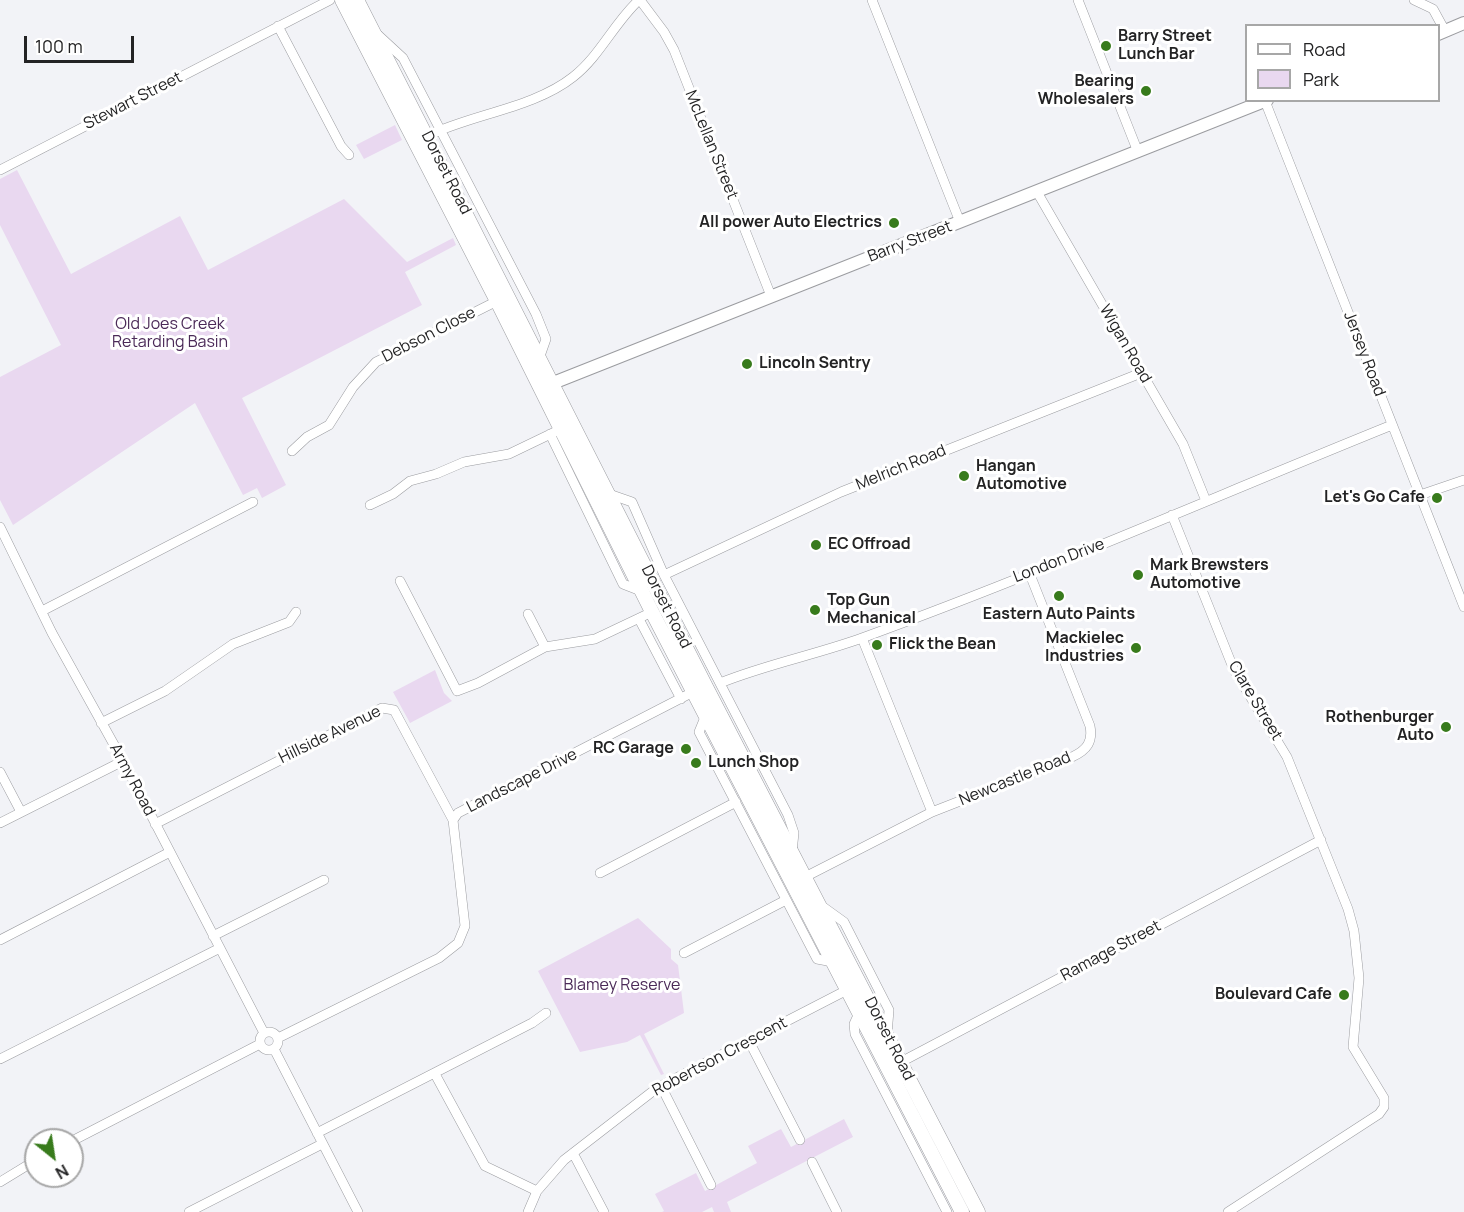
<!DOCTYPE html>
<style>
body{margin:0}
#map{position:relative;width:1464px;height:1212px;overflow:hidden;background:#f2f3f7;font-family:Manrope,sans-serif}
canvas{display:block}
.legend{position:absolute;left:1245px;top:24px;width:195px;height:78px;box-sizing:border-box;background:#fff;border:2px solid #a7a7a7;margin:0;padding:8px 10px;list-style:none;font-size:18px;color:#232324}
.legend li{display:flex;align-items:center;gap:12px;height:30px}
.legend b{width:30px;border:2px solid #a7a7a7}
.north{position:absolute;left:24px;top:1128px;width:60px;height:60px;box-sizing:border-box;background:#fff;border:2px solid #a7a7a7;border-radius:50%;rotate:150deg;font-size:16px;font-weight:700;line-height:24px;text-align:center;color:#232324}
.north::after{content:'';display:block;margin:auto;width:21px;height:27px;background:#387b1c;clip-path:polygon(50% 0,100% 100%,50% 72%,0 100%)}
.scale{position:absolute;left:24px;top:36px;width:110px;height:27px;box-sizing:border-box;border:3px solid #232324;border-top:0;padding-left:8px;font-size:18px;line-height:21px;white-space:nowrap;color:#232324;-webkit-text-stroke:4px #fff;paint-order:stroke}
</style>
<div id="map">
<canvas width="1464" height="1212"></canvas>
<ul class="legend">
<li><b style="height:8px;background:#fff"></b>Road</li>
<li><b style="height:16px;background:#e9d8f0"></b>Park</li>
</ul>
<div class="north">N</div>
<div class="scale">100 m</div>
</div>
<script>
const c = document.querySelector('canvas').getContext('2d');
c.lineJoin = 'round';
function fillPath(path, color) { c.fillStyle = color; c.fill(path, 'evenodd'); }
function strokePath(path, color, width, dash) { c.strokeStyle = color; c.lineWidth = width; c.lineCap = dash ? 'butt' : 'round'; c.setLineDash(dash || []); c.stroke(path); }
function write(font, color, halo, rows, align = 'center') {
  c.font = font + ' Manrope,sans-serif'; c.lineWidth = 6; c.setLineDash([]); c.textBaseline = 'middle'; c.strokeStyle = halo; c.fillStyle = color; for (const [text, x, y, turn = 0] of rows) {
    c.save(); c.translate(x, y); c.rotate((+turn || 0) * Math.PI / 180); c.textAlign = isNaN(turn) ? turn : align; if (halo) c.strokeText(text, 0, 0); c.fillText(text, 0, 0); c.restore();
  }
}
fillPath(new Path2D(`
 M395 125 402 140 364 159 356 145Z
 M17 170 71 274 180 216 208 270 344 199 407 262 453 238 456 245 405 272 422 305 242 398 286 485 262 498 257 488 243 495 195 403 13 525 0 500V377L61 345 0 225V179Z
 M435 670 444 693 452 701 410 723 393 692Z
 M638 918 671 949V959L678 965 684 1013 644 1034 664 1074 661 1075 640 1035 627 1042 580 1052 538 971Z
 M844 1119 853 1137 727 1202 731 1212H714L712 1207 702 1212H662L664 1211 655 1194 696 1173 705 1191 757 1163 748 1146 781 1129 791 1147Z`), '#e9d8f0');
const street = new Path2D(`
 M640 0 664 32 674 50 771 296
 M872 0 960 222
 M1078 0 1138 152
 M1414 0 1433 9 1445 31
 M278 26 341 146 349 155
 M377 34 403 58 536 314 546 339 540 356
 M1265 101 1464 607
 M427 136C472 114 534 108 573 77 600 56 614 23 639 0
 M0 170 330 0
 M1037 192 1183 444 1206 501
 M550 434 623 584 641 591
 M292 451 307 437 329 425 353 387 376 362 497 301
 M609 494 632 502 664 575 788 815 794 833 792 852
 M1420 495 1464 480
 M370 505 393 494 410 481 436 474 464 462 509 454 561 429
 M1172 515 1234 670 1287 757 1348 909 1354 931 1359 978 1353 1047 1384 1098V1107L1379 1114 1228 1212
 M0 527 52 633 123 761 264 1033
 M664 575 841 492 1141 373
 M400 581 457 691 478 683 545 647 595 639 652 612
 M42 611 253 502
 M528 614 545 647
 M639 619 681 699
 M862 638 932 812
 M720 683C767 664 815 655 862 638 1041 573 1216 496 1392 425
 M706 715 699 732 817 959 833 962
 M101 723 165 691 233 644 289 622 296 612
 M0 772 21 812
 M0 823 123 761
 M155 824 382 708 394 710 453 820
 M600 873 736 802
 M805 877 932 812 1072 757C1087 750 1093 742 1090 726L1029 572
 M819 904 844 922 889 1010 887 1035
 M213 936 324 880
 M0 940 170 852
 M684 953 786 900
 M859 1013 854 1024 855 1034 947 1212
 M260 1041a9 9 0 1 1 18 0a9 9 0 1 1-18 0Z
 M278 1038 439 958 458 943 465 926 453 820 458 813 693 692
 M749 1041 800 1140
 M274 1049 358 1212
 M0 1059 220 948
 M901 1062 1321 840
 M435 1074 485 1166 537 1191
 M661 1086 711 1185
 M317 1133 532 1023 546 1013
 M72 1141 260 1044
 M573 1153 604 1212
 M812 1162 837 1212
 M0 1182 36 1160
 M189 1212 322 1144
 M528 1212 537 1191 564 1160 657 1088 847 990`);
const secondary = new Path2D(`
 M1438 34 1464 23
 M553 383 1267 100`);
const primary = new Path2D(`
 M342 0 497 301 652 612 962 1212
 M357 0 705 685 978 1212`);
strokePath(street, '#9b9ca0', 10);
strokePath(secondary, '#9b9ca0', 14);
strokePath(primary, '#9b9ca0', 15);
strokePath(street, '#fff', 9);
strokePath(secondary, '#fff', 12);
strokePath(primary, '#fff', 14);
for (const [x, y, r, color] of [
 [1106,46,6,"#387b1c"],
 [1146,91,6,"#387b1c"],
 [894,223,6,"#387b1c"],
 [747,364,6,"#387b1c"],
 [964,476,6,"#387b1c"],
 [1437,498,6,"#387b1c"],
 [816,545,6,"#387b1c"],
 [1138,575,6,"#387b1c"],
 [1059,596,6,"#387b1c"],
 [815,610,6,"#387b1c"],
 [877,645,6,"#387b1c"],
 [1136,648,6,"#387b1c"],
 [1446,727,6,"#387b1c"],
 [686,749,6,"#387b1c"],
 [696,763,6,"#387b1c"],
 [1344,995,6,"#387b1c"]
]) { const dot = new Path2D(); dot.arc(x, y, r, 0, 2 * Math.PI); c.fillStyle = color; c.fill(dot); strokePath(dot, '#fff', 2); }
write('bold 16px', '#232324', '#fff', [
 ["Barry Street",1118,37],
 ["Lunch Bar",1118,55],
 ["Bearing",1134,82,"right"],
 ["Wholesalers",1134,100,"right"],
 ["All power Auto Electrics",882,223,"right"],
 ["Lincoln Sentry",759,364],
 ["Hangan",976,467],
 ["Automotive",976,485],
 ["Let's Go Cafe",1425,498,"right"],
 ["EC Offroad",828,545],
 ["Mark Brewsters",1150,566],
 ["Automotive",1150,584],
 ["Top Gun",827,601],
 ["Mechanical",827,619],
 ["Eastern Auto Paints",1059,615,"center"],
 ["Mackielec",1124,639,"right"],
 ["Industries",1124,657,"right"],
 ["Flick the Bean",889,645],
 ["Rothenburger",1434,718,"right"],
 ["Auto",1434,736,"right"],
 ["RC Garage",674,749,"right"],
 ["Lunch Shop",708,763],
 ["Boulevard Cafe",1332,995,"right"]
], 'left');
write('16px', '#232324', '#fff', [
 ["Stewart Street",133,101,-27],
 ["McLellan Street",711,145,68],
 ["Dorset Road",446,173,63],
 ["Barry Street",910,242,-21],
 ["Debson Close",429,335,-27],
 ["Wigan Road",1125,344,60],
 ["Jersey Road",1364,354,69],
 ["Melrich Road",901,468,-22],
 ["London Drive",1059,561,-21],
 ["Dorset Road",666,607,63],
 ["Clare Street",1255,701,59],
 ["Hillside Avenue",330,735,-26],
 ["Newcastle Road",1015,779,-22],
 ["Army Road",132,780,62],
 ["Landscape Drive",522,781,-27],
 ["Ramage Street",1111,951,-28],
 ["Dorset Road",889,1039,63],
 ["Robertson Crescent",720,1057,-28]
]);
write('16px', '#4b2a58', '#fff', [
 ["Old Joes Creek",170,325],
 ["Retarding Basin",170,343],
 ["Blamey Reserve",622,986]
]);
</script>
